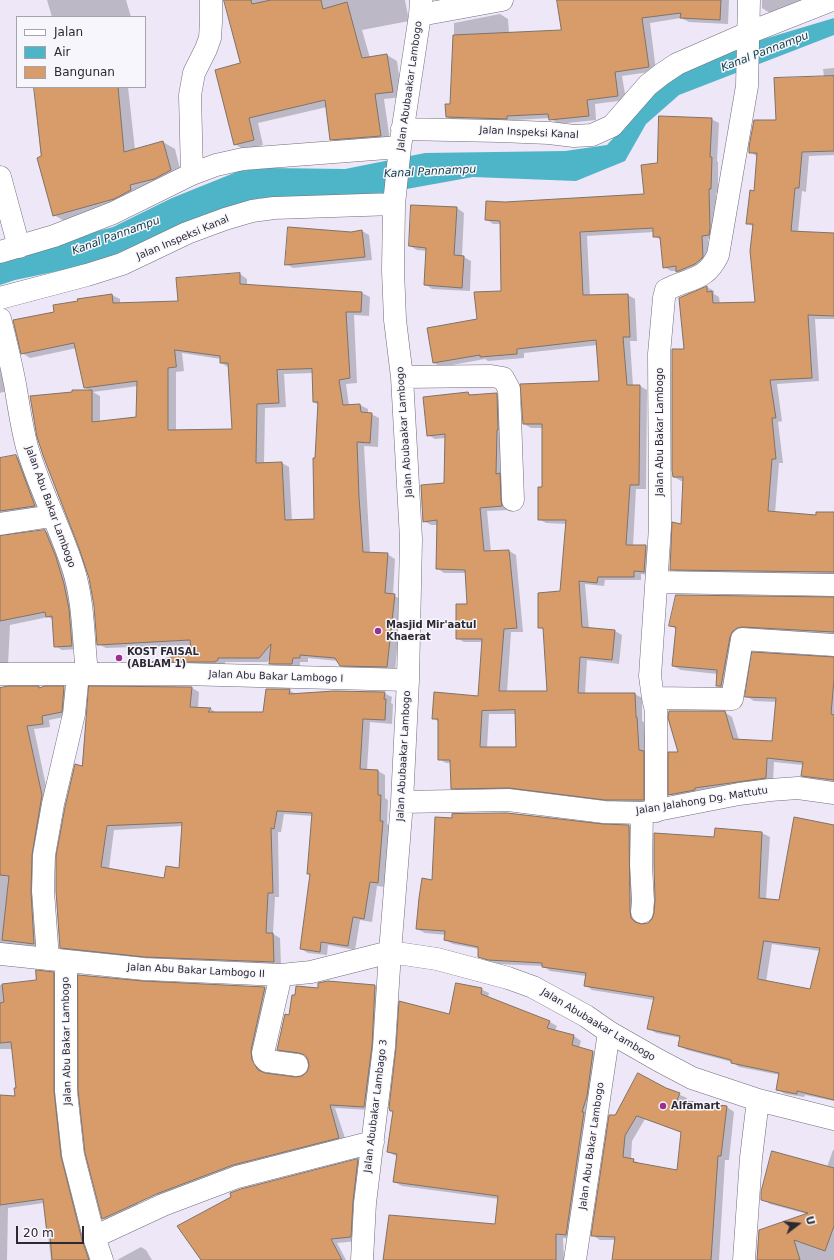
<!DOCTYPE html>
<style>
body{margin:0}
#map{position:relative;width:834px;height:1260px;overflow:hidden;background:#ede7f7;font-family:"DejaVu Sans",sans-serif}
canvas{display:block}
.legend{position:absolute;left:16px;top:16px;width:130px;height:72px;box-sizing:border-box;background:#f8f6fd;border:1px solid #a6a4ab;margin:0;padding:5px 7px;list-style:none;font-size:12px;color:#2c2930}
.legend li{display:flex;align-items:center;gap:8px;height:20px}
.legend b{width:20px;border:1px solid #a6a4ab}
.north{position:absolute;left:778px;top:1204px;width:40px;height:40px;-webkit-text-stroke:3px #f8f6fd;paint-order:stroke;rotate:74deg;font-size:11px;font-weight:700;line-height:16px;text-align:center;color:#2c2930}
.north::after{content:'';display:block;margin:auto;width:14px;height:18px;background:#2c2930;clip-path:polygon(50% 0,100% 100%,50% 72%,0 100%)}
.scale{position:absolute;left:16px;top:1226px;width:68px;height:18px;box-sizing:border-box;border:2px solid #2c2930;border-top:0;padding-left:5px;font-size:12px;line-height:14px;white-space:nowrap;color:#2c2930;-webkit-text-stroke:3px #f8f6fd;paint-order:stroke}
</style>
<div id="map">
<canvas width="834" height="1260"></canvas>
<ul class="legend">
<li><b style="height:5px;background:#fff"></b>Jalan</li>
<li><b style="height:11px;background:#4eb5c8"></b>Air</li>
<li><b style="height:11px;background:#d79c69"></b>Bangunan</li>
</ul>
<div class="north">U</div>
<div class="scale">20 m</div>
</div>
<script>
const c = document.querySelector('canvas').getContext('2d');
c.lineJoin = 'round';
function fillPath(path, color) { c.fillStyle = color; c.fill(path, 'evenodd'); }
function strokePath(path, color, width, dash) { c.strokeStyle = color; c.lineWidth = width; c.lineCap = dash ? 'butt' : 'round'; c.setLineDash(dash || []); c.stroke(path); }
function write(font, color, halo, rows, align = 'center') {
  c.font = font + ' "DejaVu Sans",sans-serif'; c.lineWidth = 3; c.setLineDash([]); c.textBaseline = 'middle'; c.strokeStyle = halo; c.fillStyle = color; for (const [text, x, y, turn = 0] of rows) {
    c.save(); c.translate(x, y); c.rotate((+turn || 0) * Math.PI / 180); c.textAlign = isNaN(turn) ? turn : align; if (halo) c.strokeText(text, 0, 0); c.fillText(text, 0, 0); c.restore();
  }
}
fillPath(new Path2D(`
 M834 18V35L679 95 646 124 625 161 576 181 473 177 368 196 260 198 190 223 92 264 15 280 0 285V257L113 227 172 198 239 171 269 168 345 169 425 153 565 151 607 145 669 78 706 60 764 39Z`), '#4eb5c8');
fillPath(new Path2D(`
 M47 0H126L131 17H52Z
 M225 0H405L409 21 362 30 370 58 387 55 397 61 402 97 384 99 390 141 341 145 331 139 327 107 258 123 263 145 244 150 235 144 242 64Z
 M558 0H729L728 24 689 22 681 18 650 23 656 71 622 76 626 100 595 104 596 120 558 124 550 118 515 120V123L455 121 447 117 451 105 454 53V23L500 14 508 19 509 33 562 31Z
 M762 0H816L802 5 770 13 762 8Z
 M834 68V155L809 156 806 192 802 191 798 232 834 234V319H815L819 381 777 384 782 421 778 422 783 463H779L775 513 817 516 834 513V576L678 573 671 569 682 525 684 481H681L674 477 685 350 707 287 714 291V294L719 297 720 304 757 303 754 227 747 223 755 192 758 157 750 152 777 121 824 77 823 69Z
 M35 87H128L135 150 163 142 175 149 182 177 66 222 54 215 42 157Z
 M711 119 719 123 717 161 718 162V193H716L717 232 716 239H708L710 259 684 275 677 271H671L664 267 661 240 654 236V232L587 236 590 296 628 295 635 299 637 341H630L633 386H640L647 390 646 489H636L633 546H646L653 550 651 575 641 574V580H605L604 586 585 584 589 629 615 631 622 635 619 664 587 660 585 694H635L642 698V721L644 722 649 804 459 792 452 788 451 763H446L439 759V722L433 718 479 697 483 642H464L457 638 468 605 466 573H444L437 568 438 525H431L424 521 445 484 446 438 435 439 428 435 468 393 473 396 496 394 504 398 509 510 487 511 491 552 509 551 516 555 523 632H511L507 692H548L544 630 539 627 561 592 567 524 546 523 539 519 543 488V428H531L524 424 600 382 597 345 524 353V358L488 361 485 359 441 367 434 363 428 329 478 320 502 292 501 224H493L486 219 505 203 646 195 658 163ZM489 714H517V748H487Z
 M457 208 464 213 462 256 471 261 470 291 432 289 425 284 427 251 417 250 410 246Z
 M362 231 369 235 372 260 293 268 286 264 351 233Z
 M240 274 247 279V286L362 293 370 297 369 316 354 315 357 383 346 384 349 406 360 405 368 409V414H371L379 418 378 447 364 446 370 553 387 554 395 559 393 595 402 600 395 671 348 670 340 665 338 661 308 658V662H300V668H278L270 663 271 658 267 662H225V665H161L155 662 192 653 191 645 106 648 98 644 91 391 85 388 77 348 30 358 22 353 55 312 112 295 120 299V304L179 302ZM182 353 221 359V363L228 367 233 430 176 431V372L184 371ZM313 373 314 402 318 405 316 459 315 520 292 521 289 467 282 463H264L265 408 286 407 284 374ZM138 386 137 417 100 422V396L93 392Z
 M0 349 9 390 0 393Z
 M16 456 23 460 42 510 0 518V459Z
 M45 531 52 535 63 562 79 649 62 650 55 646 54 620 48 617 10 625 8 665 0 668V537Z
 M834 599V636L751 630 725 690 717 686V674L681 670 673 666 676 629 670 625Z
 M834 658V783L809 780 802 775 803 765 774 762 773 782 677 799 670 794 679 753 724 712 732 717 739 740 773 743 777 702 754 701 746 696Z
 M0 687 2 689 38 688 40 689 64 688 71 692 69 716 49 720 50 727 34 729 49 800 41 948 0 944Z
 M90 688H192L199 692 198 708 211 709 217 713H264L289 690 297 695 384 693 392 697 391 703 393 704 392 724 370 722 367 770 378 771 385 775V798L388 800 387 824 390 826 385 887 377 886 372 922 360 920 355 950 328 945 327 955 308 953 301 949 311 875 308 873 313 816 284 814 281 832H278L279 897H275L273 934 280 938 281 966 153 960 68 951 61 947 83 767ZM183 826 180 869 165 879 109 869 114 830Z
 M602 825 629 826 637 831V916L638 923 640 925 648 924 653 920 715 838 716 829 762 833 770 837 766 899 780 901 834 826V1101L805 1095 804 1097 785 1094 777 1089 780 1075 739 1067 732 1062 687 1050 679 1046 681 1038 656 1033 648 1028 654 1000 592 990 585 985 586 976 550 971 543 966 497 964 487 961 479 956V949L453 944 445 940 446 935 425 933 417 929 433 881ZM772 944 820 951 811 990 766 982Z
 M53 973 60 977 94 1260H51L44 1203 8 1208 7 1260H0V1096L16 1097 17 1089 13 1049H0V985L37 981Z
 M143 982 265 988 272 992 258 1065 264 1074 295 1078 303 1077 308 1073 310 1066 306 1056 295 1049 294 1051 301 1055 284 1053 278 1049 290 1016 328 982 375 986 382 990 371 1110 335 1108 346 1141 163 1198 123 1175 140 1208 110 1222 103 1219 86 1153Z
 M481 989 489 993 488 998 550 1022 557 1026 555 1031 574 1036 581 1041 579 1048 593 1052 601 1057 574 1239 563 1238 564 1260H384L496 1225 499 1199 402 1186 394 1182 398 1157 388 1152 394 1112 391 1110 450 1015Z
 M666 1089 687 1098 686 1102 727 1107 734 1112 729 1160H725L719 1260H613L615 1240H600L592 1235 616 1116ZM645 1119 682 1133 678 1171 641 1164 631 1159 632 1141Z
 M833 1150H834V1260H757L760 1231 807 1214 770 1204 762 1199 827 1167Z
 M358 1160 364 1164 357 1241 337 1243 346 1260H202Z
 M141 1247 146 1250 152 1260H117Z`), '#0003');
const building = new Path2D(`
 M224 0H251L252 4 271 0H321L323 9 347 2 362 58 387 54 393 92 375 94 381 136 330 140 325 100 249 118 254 140 234 145 215 70 240 63Z
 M557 0H721L720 20 680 18 681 13 642 18 649 67 615 72 618 96 587 100 589 116 549 120 548 114 507 116V119L446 117 445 104H450L453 35 561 30Z
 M834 76V151L802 152 799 188H795L791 231 834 233V316L808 315 812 378 770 380 776 418H772L776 459H772L768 511 816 515V512H834V572L670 570 672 522 681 524 683 477H673L672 470V349H684L679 298 707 286V292L712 291 713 303 755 302 750 251 753 224H746L750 190 754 191 757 153H749V147L754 120H776L774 78Z
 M34 87H118L124 152 163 141 171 170 154 179 130 185 131 190 114 199 53 216 37 158 41 156Z
 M659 116 712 118 710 157H712L711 189H709L710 228 709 235 702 236 703 257 695 264 676 272V266L663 268 660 237H653V228L580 232 583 295 628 294 630 337H623L627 385H640L639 485H630L626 545H646L644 572 634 571V577H598L597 583 579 581 582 627 615 630 612 660 580 657 578 693H635L636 717H637L639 750 644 751V800H605L509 788 451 789 450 760H438V719H432L434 692 478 696 482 639H456V604H467L465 570 436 569 437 520 423 522 421 485 444 483 445 434 427 436 423 397 468 392 469 395 497 393 498 430H497L496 474 500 473 501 500 502 506 480 508 484 551 509 550 517 628 504 629 499 691H547L543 628H538V593L560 591 566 520H538V487H542V424H523L520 384 599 381 596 340 517 349V354L480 357V355L433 363 427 328 477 319 474 292 501 291 500 221 485 220 486 201 505 202 644 194 641 165 657 163ZM515 710 516 747H480L482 711Z
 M411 205 457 207 454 255 464 256 462 288 424 285 426 248 409 246Z
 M288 227 351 232 362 230 365 257 285 265Z
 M240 273V284L362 292 361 312H346L350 378 339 380 343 405 360 404 361 412 372 413 370 443 357 442 359 497 363 552 388 553 385 593 395 594 387 667 340 666 335 658 300 655V658H293L292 664H269L271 644 259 658H218V660L215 662H152L191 652 190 640 97 645 94 606 89 578 79 548 44 458 37 437 30 396 72 392V390H92V422L136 417 137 381 84 388 74 343 21 354 13 320 54 312 53 305 78 301 77 299 112 294 113 303 178 301 176 278ZM175 350 220 356V363H228L232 429 168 430V368L176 367ZM312 369 313 402H318L315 458H313L314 519 285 520 282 462 256 463 257 404 279 403 277 370Z
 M16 455 35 506 0 511V458Z
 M45 530 56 557 64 584 69 609 72 646 54 647 52 616 46 617 45 612 0 621V536Z
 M676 595 834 597V632L743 627 737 628 732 632 730 637 721 686H716L717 670 672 666 676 627 669 626Z
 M752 652 834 657V679L831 714 834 715V780L801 776 803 762 767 758 766 778 695 788V790L668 795V752H678L668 718 669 711H725L733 739 772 741 776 698 745 697Z
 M9 686H39V688L45 686H64L62 712 42 716 43 724 27 726 42 795 32 855 31 892 34 944 2 940 9 876 0 875V688Z
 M89 686 192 687 190 707 211 708 208 712H263L266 689H290L289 694 334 691 385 692 384 699H386L385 720 363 719 360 769 378 770V795H381L380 821H383L378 883 370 882 364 919 353 917 348 946 321 942 320 952 300 949 310 874H307L312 813 277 811 274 829 271 828 273 893H268L266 933H273L274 962 145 957 60 948 56 891V856L65 807 75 764 82 766ZM182 823 179 868 166 866 164 878 101 867 107 826Z
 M507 813 603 824 629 825 630 911 631 918 635 922 641 924 648 923 652 919 654 913 655 900 654 865V833L714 837 715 828 762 832 759 898 779 900 794 817 834 825V1100L797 1091V1094L776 1090 779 1073 731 1063V1060L678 1046 680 1036 647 1029 654 997 584 986 586 973 542 967V963L488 960 478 957V947L444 940 445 931 416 929 419 898 422 878 432 880 435 817 452 818V814ZM764 941 820 948 810 989 758 979Z
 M36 970 54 972V1091L61 1156 82 1240 89 1260H52L50 1234H47L43 1199 0 1205V1095L15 1096 14 1088H16L11 1042 0 1043V1003L4 1002 2 984 36 980Z
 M78 975 143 981 265 987 251 1050 252 1060 258 1070 265 1073 295 1077 302 1076 307 1072 309 1066 308 1060 305 1055 299 1053 277 1050 285 1014 289 1015 292 995H295L296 986 318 988V983L328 981 375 985 372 1046 364 1107 330 1105 339 1138 233 1165 159 1193 102 1219 85 1153 78 1090Z
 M456 983 482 988 481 994 550 1021 547 1028 574 1035 572 1045 593 1051 587 1096 582 1112H584L566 1235 556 1234V1260H383L389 1215 495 1224 498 1196 393 1182 397 1154 387 1152 393 1111H390L389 1108 396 1048 399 1001 449 1014Z
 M638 1073 666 1088 680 1093 677 1100 727 1106 721 1156H718L711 1260H612L615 1237 591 1236 609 1115H615ZM637 1116 681 1132 677 1170 633 1162 634 1159 623 1157 625 1136Z
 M772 1151 834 1168V1226L825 1251 794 1240 800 1260H757L759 1230 808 1213 761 1200V1192Z
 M358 1159 353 1201 351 1237 331 1239 342 1260H201L177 1226 231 1197 230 1193 241 1189Z`);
fillPath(building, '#d79c69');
strokePath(building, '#7f7268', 1);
const minor = new Path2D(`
 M421 0 420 15 400 147 394 204 393 271 394 295 395 320 402 377 411 539 408 680 402 802 390 952 437 959 508 978 533 987 586 1016 609 1032 658 1060 692 1078 758 1100 751 1158 744 1260
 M420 15 502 0
 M402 129 499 131 549 133 574 136 592 135 612 126 648 85 662 74 677 64 748 33 832 0
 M192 174 190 95 194 73 206 49 210 38 211 22V0
 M0 177 19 247
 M0 252 54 236 113 213 192 174 216 165 243 159 400 147
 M0 298 87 275 122 264 187 233 225 219 252 211 274 208 394 204
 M0 319C6 343 12 366 16 390 19 409 22 428 27 447 39 488 60 527 73 568 84 602 83 638 87 673
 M402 377 491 376 503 378 509 389 513 500
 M0 524 52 516
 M657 582 834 585
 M0 674H183L408 680
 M653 698 732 699 742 639 834 645
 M402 802 508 800 604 812 642 813 739 794 770 790 798 788 834 793
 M656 811V711L653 698 650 676 660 527 659 354 664 298 666 290C690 277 705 282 718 255L747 86 749 0
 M642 813 641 865 643 901 642 912
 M0 954 144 969 281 975 311 972 390 952 384 1047 365 1203 362 1260
 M48 959 43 891 44 855 53 804 74 714 78 674
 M66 961V1091L73 1155 94 1237 102 1260
 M281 975 263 1053 264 1058 267 1061 297 1065
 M758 1100 834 1119
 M94 1237 163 1205 237 1177 373 1142
 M575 1260 609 1032`);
strokePath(minor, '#726d7b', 23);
strokePath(minor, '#fff', 22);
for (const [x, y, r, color] of [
 [378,631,4,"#9c3090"],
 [119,658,4,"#9c3090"],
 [663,1106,4,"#9c3090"]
]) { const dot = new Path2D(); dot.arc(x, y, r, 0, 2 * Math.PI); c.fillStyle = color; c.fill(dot); strokePath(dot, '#f8f6fd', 1.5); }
write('10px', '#2c2930', '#f8f6fd', [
 ["Jalan Abubaakar Lambogo",410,86,-82],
 ["Jalan Inspeksi Kanal",529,133,3],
 ["Jalan Inspeksi Kanal",183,238,-23],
 ["Jalan Abubaakar Lambogo",405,432,-94],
 ["Jalan Abu Bakar Lambogo",660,432,-90],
 ["Jalan Abu Bakar Lambogo",50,507,70],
 ["Jalan Abu Bakar Lambogo I",276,677,2],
 ["Jalan Abubaakar Lambogo",404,756,-87],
 ["Jalan Jalahong Dg. Mattutu",702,801,-9],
 ["Jalan Abu Bakar Lambogo II",196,971,3],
 ["Jalan Abubaakar Lambogo",598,1025,31],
 ["Jalan Abu Bakar Lambogo",67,1041,-91],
 ["Jalan Abubakar Lambago 3",376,1106,-83],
 ["Jalan Abu Bakar Lambogo",592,1146,-82]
]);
write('bold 10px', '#2c2930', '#f8f6fd', [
 ["Masjid Mir'aatul",386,625],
 ["Khaerat",386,637],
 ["KOST FAISAL",127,652],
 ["(ABLAM 1)",127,664],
 ["Alfamart",671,1106]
], 'left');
write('italic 11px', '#0b3b44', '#f8f6fd', [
 ["Kanal Pannampu",765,52,-21],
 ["Kanal Pannampu",430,172,-3],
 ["Kanal Pannampu",116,236,-20]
]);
</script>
